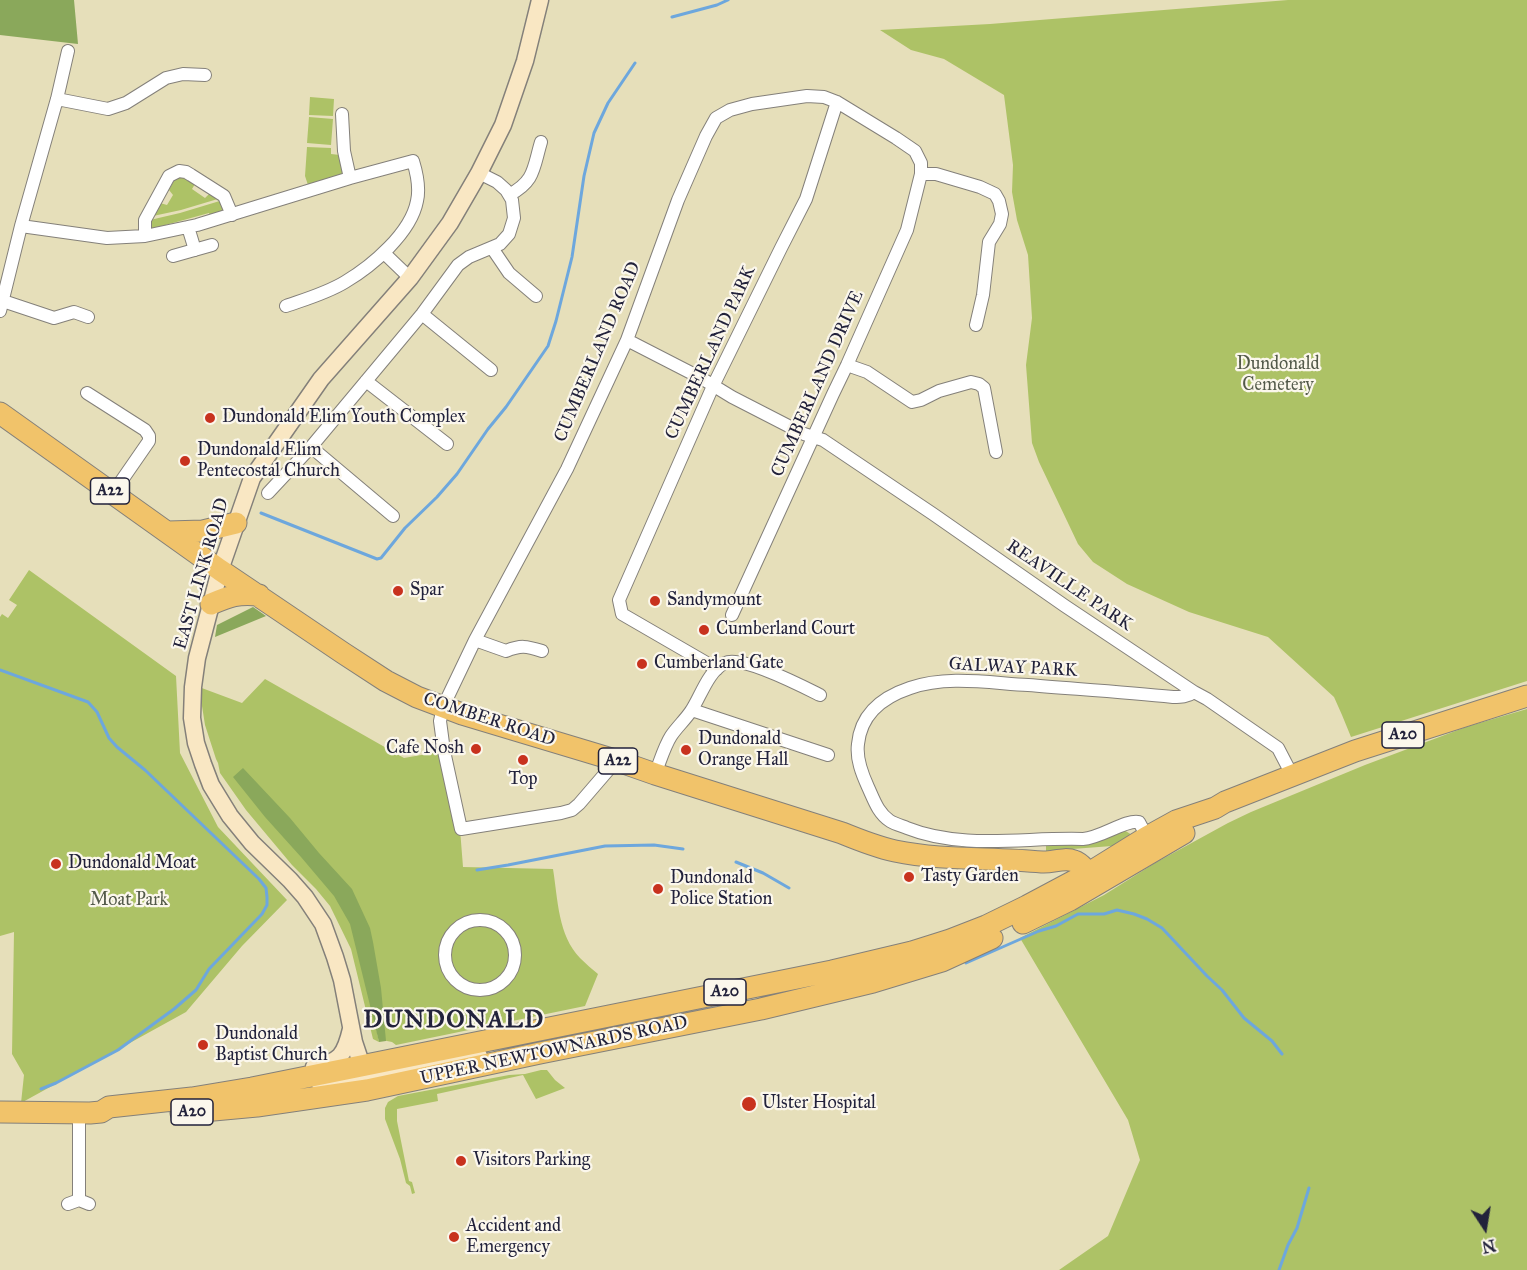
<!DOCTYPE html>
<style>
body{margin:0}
#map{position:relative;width:1527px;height:1270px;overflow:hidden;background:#e6dfba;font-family:"IM FELL Great Primer",serif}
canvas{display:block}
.north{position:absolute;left:1455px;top:1198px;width:60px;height:60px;-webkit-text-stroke:4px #fbf7ec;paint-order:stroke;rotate:168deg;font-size:16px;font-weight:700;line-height:24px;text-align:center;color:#22223b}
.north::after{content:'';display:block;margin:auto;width:21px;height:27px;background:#22223b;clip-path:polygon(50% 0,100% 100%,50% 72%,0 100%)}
</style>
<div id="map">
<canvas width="1527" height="1270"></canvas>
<div class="north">N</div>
</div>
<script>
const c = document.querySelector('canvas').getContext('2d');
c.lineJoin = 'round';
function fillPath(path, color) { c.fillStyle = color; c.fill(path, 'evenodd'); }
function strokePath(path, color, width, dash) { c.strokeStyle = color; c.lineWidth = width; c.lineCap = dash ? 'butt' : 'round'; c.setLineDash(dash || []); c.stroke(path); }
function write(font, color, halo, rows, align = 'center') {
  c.font = font + ' "IM FELL Great Primer",serif'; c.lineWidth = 4.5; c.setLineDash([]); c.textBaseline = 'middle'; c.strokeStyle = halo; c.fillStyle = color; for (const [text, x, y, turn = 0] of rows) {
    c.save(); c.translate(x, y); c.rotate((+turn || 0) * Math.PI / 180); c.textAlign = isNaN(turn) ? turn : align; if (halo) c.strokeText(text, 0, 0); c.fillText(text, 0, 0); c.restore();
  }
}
fillPath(new Path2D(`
 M1288 0H1527V681L1351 737 1342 715 1334 697 1268 637 1189 612 1127 584 1093 562 1078 544 1039 462 1032 443 1026 365 1032 318 1028 255 1017 220 1012 192 1013 165 1004 95 944 59 911 50 880 30 990 24Z
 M310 97 334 99 333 116 309 115Z
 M309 117 333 119 331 145 307 143Z
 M307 147 331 148V154L340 155 343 171 342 175 308 185 305 176Z
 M187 176 195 184 192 189 205 198 210 193 221 198 181 210 153 216 160 203 167 205 173 195 169 190 175 178Z
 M223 200 226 207 223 212 210 216 209 213 151 229 150 220 180 213Z
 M29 570 176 676 180 753 218 827 287 900 242 946 186 1012 21 1103 24 1075 12 1054 14 932 0 936V617L2 614 8 618 17 605 9 600Z
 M265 679 404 758 444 751 460 829 463 867 553 869C558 900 558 935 580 958 586 964 592 969 598 974L585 1006 396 1045 392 1042 382 1040 366 980 379 1042 373 1039 351 949 330 906 316 889 292 865 246 810 220 773 218 763 216 759 205 725 199 687 242 703Z
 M1527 709V1270H1059L1108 1236 1140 1160 1128 1120 1020 938 1104 895 1155 863 1228 823 1251 812 1365 765 1466 727Z
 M1124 830 1132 835 1112 846 1046 851V846L1080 843Z
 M541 1070H547L555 1080 565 1088 536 1099 523 1075 437 1094 438 1101 397 1109V1121L409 1181 412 1182 415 1193 412 1194 410 1186 406 1183 400 1159 385 1119V1108L388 1102 398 1096 509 1075 525 1074Z`), '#adc266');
fillPath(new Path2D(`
 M0 0H74L78 44 0 35Z
 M253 607 266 616 215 637 217 625Z
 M243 768 290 818 319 853 352 889 370 928 373 942 381 988 386 1041 379 1042 350 924 334 896 301 857 265 817 233 777Z`), '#8aa85b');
strokePath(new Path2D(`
 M672 17 717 5 728 0
 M261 513 377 559 381 558 405 528 437 497 457 474 488 429 506 407 548 346 556 321 572 257 584 176 594 133 608 103 635 63
 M0 670 88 702 97 712 109 738 117 747 145 770 259 879 266 888 267 897V905L262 914 209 969 196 990 174 1009 118 1050 56 1083 41 1089
 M736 862 763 873 789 888
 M477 870 508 865 605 846 654 845 683 849
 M966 963 1039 931 1056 926 1078 914H1104L1117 910 1134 914 1147 919 1162 928 1207 976 1222 990 1244 1018 1272 1041 1282 1054
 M1279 1270 1288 1245 1297 1228 1309 1188`), '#6da7dd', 3);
const street = new Path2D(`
 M57 99 108 109 126 103 166 78 183 74 205 75
 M342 114 344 151 350 178
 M921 174H936L980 187 995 194 999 201 1002 214 1000 224 989 242 983 295 976 325
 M509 195C535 181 533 169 541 142
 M21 226 107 238 145 236 197 225 350 178 413 161C417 174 420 188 417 201 411 233 372 266 345 282 327 293 306 299 286 306
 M188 227 195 250
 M145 236V220L169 176 179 171 186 172 191 175 224 196 232 215
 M492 248 509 273 536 296
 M384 253 410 278
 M173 256 212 245
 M3 301 54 318 74 312 88 317
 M0 311 21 226 57 99 68 51
 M422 314 491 370
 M627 340 701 378 732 397 804 434 823 440 933 514 1065 606 1194 692 1207 699 1278 748 1292 775
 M847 365 867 372 912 402 921 400 939 391 971 382 979 384 984 388 996 452
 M366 381 447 444
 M87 393 145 430 149 436V441L113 493
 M311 447 393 516
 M268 493 311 447 422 314 458 265 469 257 500 244 509 234 514 218 512 200 506 190 497 182 479 173
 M475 640 506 651C521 645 526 646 542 651
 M717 669 622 614 619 600 713 386 781 248 806 199 837 102 896 138 915 151 921 163V174L907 230 847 365 833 394 732 615
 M692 710 828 755
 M615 760 610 768 579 804 572 810 561 813 461 829 444 751 440 721 443 707 475 640 567 469 627 340 678 200 706 136 716 118 730 110 752 104 807 96 824 97 837 102
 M655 774C660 762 664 747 671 736 677 727 685 720 691 711 701 696 708 671 725 663 742 655 802 686 820 695
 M1147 837 1139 822C1126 819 1101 838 1083 839 1025 837 962 850 907 828 902 826 895 824 890 821 878 813 874 800 868 787 862 774 856 759 858 744 861 713 883 697 910 688 947 675 990 683 1028 685 1076 689 1125 692 1173 697 1181 697 1187 697 1194 692
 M445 955a35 35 0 1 1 70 0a35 35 0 1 1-70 0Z
 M79 1200V1114
 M68 1204 79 1200 89 1204`);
const secondary = new Path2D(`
 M314 1067C340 1062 345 1055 351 1029
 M363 1070 374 1074 387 1073 479 1056
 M320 1084 355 1079 366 1082
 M367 1090 362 1066 354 1042 342 980 335 957 323 924 305 897 290 880 252 843 230 816 211 785 203 764 196 743 192 718 193 687 197 658 220 570 252 478 321 379 410 278 450 223 479 173 503 125 525 61 540 0`);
const highway = new Path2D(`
 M0 413 220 570 343 653 386 681 417 697 462 714 615 760 655 774 842 833C859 840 877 847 895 851 943 861 993 857 1042 862 1052 863 1064 857 1074 861 1083 864 1091 877 1095 885
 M168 532 203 531 236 523
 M211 604C230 596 237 593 259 595
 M1023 923 1070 900 1184 833
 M0 1112 90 1113 101 1112 109 1107 192 1098 252 1088 832 971 912 952 950 940 986 926 1027 906 1089 873 1147 837 1176 821 1215 808 1225 802 1355 751 1527 696
 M181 1113 257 1106 367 1090 540 1053 761 1009 873 982 942 961 992 938`);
strokePath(street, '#84807a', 14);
strokePath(secondary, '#84807a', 19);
strokePath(highway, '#84807a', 23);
strokePath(street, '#fff', 12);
strokePath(secondary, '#f9e7c3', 16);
strokePath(highway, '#f1c36a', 21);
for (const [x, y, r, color] of [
 [210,418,6,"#c8321e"],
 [185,461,6,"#c8321e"],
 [398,591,6,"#c8321e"],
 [655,601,6,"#c8321e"],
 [704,630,6,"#c8321e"],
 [642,664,6,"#c8321e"],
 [476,749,6,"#c8321e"],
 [686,750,6,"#c8321e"],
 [523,760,6,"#c8321e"],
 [56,864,6,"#c8321e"],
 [909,877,6,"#c8321e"],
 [658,889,6,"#c8321e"],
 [203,1045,6,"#c8321e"],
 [749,1104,8,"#c8321e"],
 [461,1161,6,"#c8321e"],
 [454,1237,6,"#c8321e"]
]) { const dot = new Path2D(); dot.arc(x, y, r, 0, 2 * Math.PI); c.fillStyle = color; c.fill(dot); strokePath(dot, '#fbf7ec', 2); }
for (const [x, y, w] of [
 [110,491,39],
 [1403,735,42],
 [618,761,39],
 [725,992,42],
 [192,1112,42]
]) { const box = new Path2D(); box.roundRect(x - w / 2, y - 13, w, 26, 4.5); c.fillStyle = '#fbf7ec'; c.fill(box); strokePath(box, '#22223b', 1.5); }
write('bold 16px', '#22223b', null, [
 ["A22",110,491],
 ["A20",1403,735],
 ["A22",618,761],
 ["A20",725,992],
 ["A20",192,1112]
]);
write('18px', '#22223b', '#fbf7ec', [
 ["CUMBERLAND ROAD",598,352,-67],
 ["CUMBERLAND PARK",711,353,-65],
 ["CUMBERLAND DRIVE",818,384,-66],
 ["EAST LINK ROAD",202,574,-74],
 ["REAVILLE PARK",1069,586,34],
 ["GALWAY PARK",1013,668,3],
 ["COMBER ROAD",489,720,18],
 ["UPPER NEWTOWNARDS ROAD",554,1051,-12]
]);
write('18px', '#535a4a', '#fbf7ec', [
 ["Dundonald",1278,365],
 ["Cemetery",1278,386],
 ["Moat Park",129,901]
]);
write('18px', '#22223b', '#fbf7ec', [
 ["Dundonald Elim Youth Complex",222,418],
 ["Dundonald Elim",197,451],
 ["Pentecostal Church",197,472],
 ["Spar",410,591],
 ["Sandymount",667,601],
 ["Cumberland Court",716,630],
 ["Cumberland Gate",654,664],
 ["Dundonald",698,740],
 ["Orange Hall",698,761],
 ["Cafe Nosh",464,749,"right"],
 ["Top",523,780,"center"],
 ["Dundonald Moat",68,864],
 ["Tasty Garden",921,877],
 ["Dundonald",670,879],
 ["Police Station",670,900],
 ["Dundonald",215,1035],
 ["Baptist Church",215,1056],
 ["Ulster Hospital",762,1104],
 ["Visitors Parking",473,1161],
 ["Accident and",466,1227],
 ["Emergency",466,1248]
], 'left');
c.letterSpacing = '1.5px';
write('bold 24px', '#22223b', '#fbf7ec', [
 ["DUNDONALD",454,1021]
]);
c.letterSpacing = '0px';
</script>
